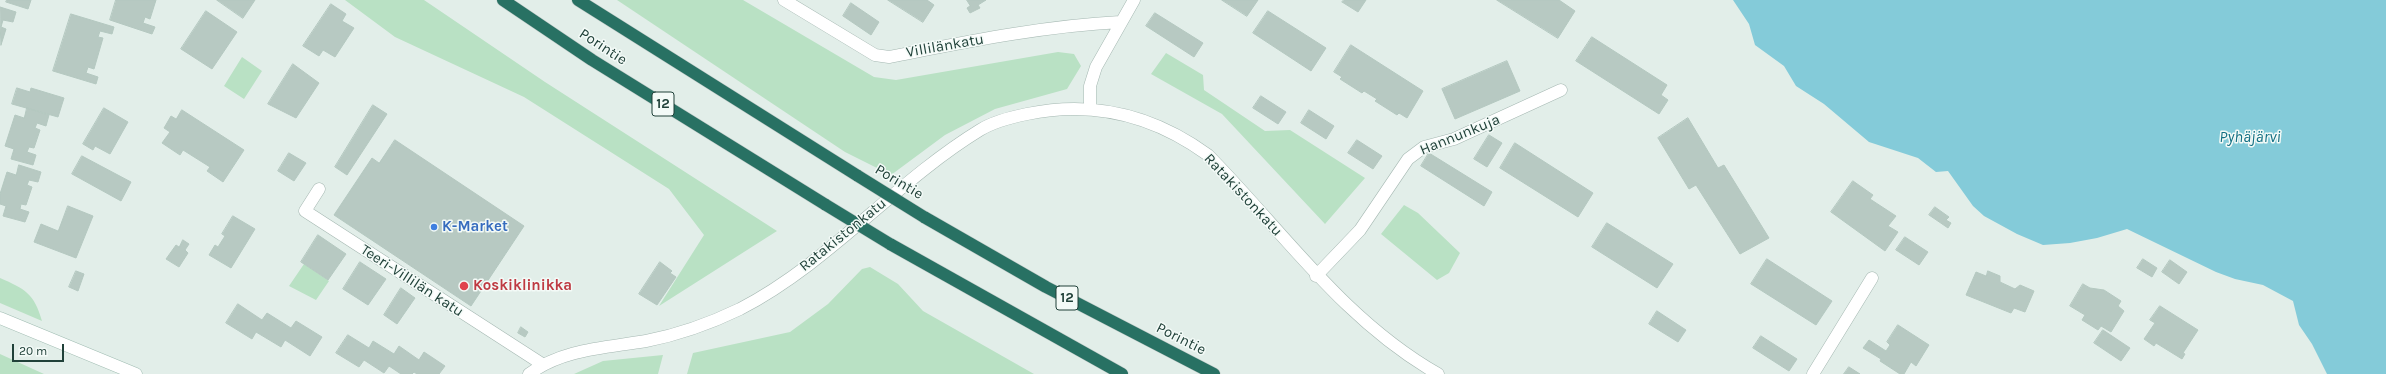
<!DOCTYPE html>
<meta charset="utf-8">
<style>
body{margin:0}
#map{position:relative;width:2386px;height:374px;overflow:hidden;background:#e2eee9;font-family:Karla,sans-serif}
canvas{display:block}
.scale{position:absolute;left:12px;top:344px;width:52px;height:18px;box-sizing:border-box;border:2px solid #204139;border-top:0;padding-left:5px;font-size:12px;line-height:14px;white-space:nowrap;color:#204139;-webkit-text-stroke:3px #f3faf7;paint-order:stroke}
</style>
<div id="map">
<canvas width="2386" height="374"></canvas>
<div class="scale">20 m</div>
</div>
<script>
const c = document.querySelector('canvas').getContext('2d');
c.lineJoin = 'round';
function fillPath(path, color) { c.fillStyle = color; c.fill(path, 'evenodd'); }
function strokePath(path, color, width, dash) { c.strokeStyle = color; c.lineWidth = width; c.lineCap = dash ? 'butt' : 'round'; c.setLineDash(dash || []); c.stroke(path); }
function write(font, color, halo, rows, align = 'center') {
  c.font = font + ' Karla,sans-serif'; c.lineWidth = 3; c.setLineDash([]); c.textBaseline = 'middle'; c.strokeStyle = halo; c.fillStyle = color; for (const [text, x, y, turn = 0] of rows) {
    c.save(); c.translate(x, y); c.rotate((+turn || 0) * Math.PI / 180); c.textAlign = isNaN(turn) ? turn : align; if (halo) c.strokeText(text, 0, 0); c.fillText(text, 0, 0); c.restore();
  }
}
fillPath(new Path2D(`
 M345 0H424L545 82 777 231 659 306 704 235 669 189 524 97 395 37Z
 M617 0H743L874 77 896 80 1058 52 1074 54 1081 66 1067 89 995 109 945 135 891 175 845 152Z
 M1166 53 1203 75 1204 90 1265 131 1290 130 1365 178 1325 224 1222 114 1151 74Z
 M242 57 262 71 244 99 224 86Z
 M1404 205 1418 213 1460 253 1449 273 1437 280 1381 234Z
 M304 264 329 281 316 300 289 286Z
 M870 267 898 284 923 311 1034 374H687L693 353 790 332 828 304 862 269Z
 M0 278C25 289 34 293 42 321L0 303Z
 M0 354 44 374H0Z
 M663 355 658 374H574L603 361Z`), '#b9e1c4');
fillPath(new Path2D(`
 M1733 0H2386V374H2327L2312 344 2299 325 2293 301 2263 285 2235 279 2216 272 2127 229 2097 238 2070 243 2043 245 2017 234 1984 216 1973 206 1948 171 1936 172 1918 158 1869 142 1824 104 1796 86 1784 66 1755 45 1749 24Z`), '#84cbd9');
const building = new Path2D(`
 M7 0H31L28 9 6 2Z
 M116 0H156L150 19 145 17 143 23 155 27 152 34 110 20Z
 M217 0H255L243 18Z
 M888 0H927L934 5 923 22Z
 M967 0H986L978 5 980 8 970 13 967 8 970 6Z
 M1222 0H1258L1247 16Z
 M1344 0H1366L1358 12 1342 2Z
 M1497 0H1559L1575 11 1558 38Z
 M851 3 879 22 871 35 843 16Z
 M331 4 346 14 342 21 354 28 335 57 323 50 319 56 303 46Z
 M0 7 16 12 13 22 3 20 1 27 6 29 1 45Z
 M206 11 237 32 212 69 181 49Z
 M1268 11 1326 48 1311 71 1253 33Z
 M1155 13 1203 43 1194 57 1146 26Z
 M71 14 114 27 112 34 100 31 98 37 103 38 94 69 88 67 86 73 98 77 96 84 53 71Z
 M1592 37 1667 85 1661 95 1668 100 1659 114 1576 61Z
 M1351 45 1423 91 1407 118 1399 113 1397 115 1375 101 1377 99 1364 91 1362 93 1340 79 1342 77 1334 72Z
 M1507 61 1520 91 1455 119 1442 89Z
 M293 64 319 83 296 118 268 104Z
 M17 88 30 92 31 88 64 98 58 117 12 104Z
 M1261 96 1286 112 1278 124 1253 108Z
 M373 105 387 114 347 175 335 167Z
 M27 108 49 115 46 126 37 123 35 128 40 130 34 148 29 147 27 152 36 155 33 165 11 159 14 149 5 146 15 115 24 118Z
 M104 108 128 122 110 154 95 146 93 150 83 144Z
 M182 110 244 150 223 182 207 171 210 167 183 150 180 155 162 143 170 132 164 128 171 116 176 119Z
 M1309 110 1334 126 1326 139 1301 123Z
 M1688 118 1718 168 1724 165 1769 238 1740 254 1696 185 1689 189 1658 138Z
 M1489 135 1502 143 1487 167 1474 159Z
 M395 140 524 226 471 306 334 215 372 158 379 163Z
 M1357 140 1382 156 1373 169 1348 153Z
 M1515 143 1593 193 1578 217 1500 168Z
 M289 153 306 163 294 181 278 171Z
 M1429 153 1492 192 1484 206 1421 166Z
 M82 156 131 182 121 201 72 174Z
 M19 165 41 172 38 182 29 180 27 185 32 187 26 205 21 204 20 209 29 212 25 222 3 216 6 206 0 204V194L7 172 16 175Z
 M1853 181 1873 195 1870 199 1896 216 1888 226 1898 232 1885 251 1831 212Z
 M68 206 93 216 76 258 34 242 41 224 58 231Z
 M1935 207 1949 217 1946 220 1951 223 1948 228 1929 215Z
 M233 216 255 229 231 268 209 255 215 245 218 247 225 236 222 234Z
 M1607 223 1673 264 1657 288 1592 247Z
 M318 235 346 254 328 280 301 262Z
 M1905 237 1928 252 1919 265 1896 250Z
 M183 240 189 244 185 250 188 253 179 267 166 259 176 245 179 247Z
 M1767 259 1832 301 1816 325 1751 284Z
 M2143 259 2157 268 2152 277 2137 268Z
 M2170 260 2187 272 2179 284 2162 272Z
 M360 262 386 279 368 305 343 289Z
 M660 262 672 271 670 273 676 277 657 305 639 294Z
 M76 271 84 274 78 291 69 287Z
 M1988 271 2000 276V282L2015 289 2020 285 2034 291 2025 312 2014 308 2011 313 1966 295 1976 272 1986 276Z
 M2083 284 2090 288 2104 290 2121 301 2118 306 2124 311 2111 332 2101 326 2098 330 2082 320 2085 315 2070 306Z
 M401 288 415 298 397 324 384 315Z
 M238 304 262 320 267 313 291 328 296 321 322 337 310 356 285 340 281 347 256 332 252 339 226 323Z
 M2160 306 2198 330 2183 353 2185 354 2182 359 2156 343 2154 346 2144 339 2155 323 2150 320Z
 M1657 311 1686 330 1678 342 1649 324Z
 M1898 325 1929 345 1916 366 1911 362 1904 374H1900L1880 361 1881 359 1863 348 1869 340 1886 351 1890 345 1887 342Z
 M521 327 528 332 525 337 518 333Z
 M2103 330 2130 348 2121 361 2094 343Z
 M348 335 369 348 373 341 394 354 399 346 419 360 424 352 445 366 439 374H417L414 372 412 374H401L389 366 384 373 364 360 359 367 336 353Z
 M1761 336 1797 359 1789 371 1753 348Z
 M1849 367 1860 374H1844Z`);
fillPath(building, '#b7c9c2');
strokePath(building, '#b4c8c0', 1);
const street = new Path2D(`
 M784 0 875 55 889 57C966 42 1043 26 1120 22
 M1090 108V86L1096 67 1134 0
 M319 189 305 211 542 364
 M1316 276 1360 230 1408 159 1424 147 1454 139 1561 90
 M529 374C563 349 605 348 646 341 677 335 711 323 740 309 829 263 895 182 980 130 993 122 1012 117 1027 114 1094 100 1153 115 1208 155 1283 231 1343 320 1438 374
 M1813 374 1872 278`);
const secondary = new Path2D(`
 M0 318 136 374`);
const highway = new Path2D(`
 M503 0 592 60 826 205
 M578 0 858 176
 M924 217 1046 287 1214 374
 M890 244 1122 374`);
strokePath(street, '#a4b7b1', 13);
strokePath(secondary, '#9fbbb1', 13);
strokePath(highway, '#c1cac8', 13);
strokePath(street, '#fff', 12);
strokePath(secondary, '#fff', 12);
strokePath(highway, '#287163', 12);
const highwayBridge = new Path2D(`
 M858 176 924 217
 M826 205 890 244`);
strokePath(highwayBridge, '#c1cac8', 13, []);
strokePath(highwayBridge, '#287163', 12);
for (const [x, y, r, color] of [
 [434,227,4,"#3f7fe0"],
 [464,286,5,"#e0444e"]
]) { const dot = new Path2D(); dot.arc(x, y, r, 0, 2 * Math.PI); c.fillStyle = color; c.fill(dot); strokePath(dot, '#f3faf7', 1.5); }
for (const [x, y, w] of [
 [663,104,22],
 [1067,298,22]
]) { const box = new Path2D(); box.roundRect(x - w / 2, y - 12, w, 24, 3); c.fillStyle = '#f3faf7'; c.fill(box); strokePath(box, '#204139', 1); }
write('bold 14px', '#204139', null, [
 ["12",663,104],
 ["12",1067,298]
]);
write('15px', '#204139', '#f3faf7', [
 ["Villilänkatu",945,46,-10],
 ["Porintie",603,47,33],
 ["Hannunkuja",1460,135,-22],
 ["Porintie",899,182,31],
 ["Ratakistonkatu",1243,195,47],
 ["Ratakistonkatu",843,235,-39],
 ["Teeri-Villilän katu",412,281,33],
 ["Porintie",1181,339,27]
]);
write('bold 15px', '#366cbe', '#f3faf7', [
 ["K-Market",442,227]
], 'left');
write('bold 15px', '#be3a42', '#f3faf7', [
 ["Koskiklinikka",473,286]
], 'left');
write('italic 16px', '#137084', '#f3faf7', [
 ["Pyhäjärvi",2250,137]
]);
</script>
